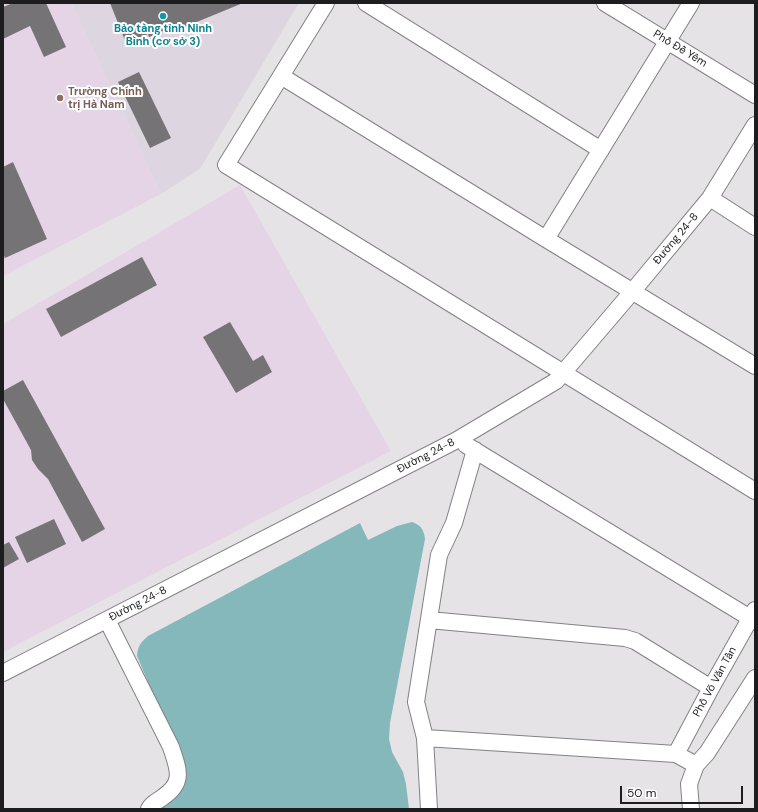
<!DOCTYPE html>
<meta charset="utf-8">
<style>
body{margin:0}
#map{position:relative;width:758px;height:812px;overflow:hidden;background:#e6e3e7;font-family:"DM Sans",sans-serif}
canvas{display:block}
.frame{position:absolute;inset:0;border:4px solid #1d1c1e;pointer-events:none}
.scale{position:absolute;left:620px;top:786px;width:123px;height:18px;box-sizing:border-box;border:2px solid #1d1c1e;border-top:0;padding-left:5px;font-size:12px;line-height:14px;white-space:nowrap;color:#1d1c1e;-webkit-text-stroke:3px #fff;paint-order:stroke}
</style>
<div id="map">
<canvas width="758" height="812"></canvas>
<div class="frame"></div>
<div class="scale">50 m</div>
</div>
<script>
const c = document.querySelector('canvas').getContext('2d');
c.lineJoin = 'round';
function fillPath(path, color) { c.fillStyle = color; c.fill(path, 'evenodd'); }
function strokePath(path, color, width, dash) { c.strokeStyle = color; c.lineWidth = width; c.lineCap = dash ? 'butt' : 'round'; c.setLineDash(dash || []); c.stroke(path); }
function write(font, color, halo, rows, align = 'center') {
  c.font = font + ' "DM Sans",sans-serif'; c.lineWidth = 4; c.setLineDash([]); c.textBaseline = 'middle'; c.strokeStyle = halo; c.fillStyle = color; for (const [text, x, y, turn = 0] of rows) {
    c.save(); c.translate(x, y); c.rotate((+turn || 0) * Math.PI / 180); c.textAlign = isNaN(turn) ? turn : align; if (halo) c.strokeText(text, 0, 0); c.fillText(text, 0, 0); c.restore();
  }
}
fillPath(new Path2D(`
 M71 3H299L200 169 161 194Z`), '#ddd6e0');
fillPath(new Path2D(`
 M3 3H71L161 194 3 276Z
 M240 185 391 451 3 652V324Z`), '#e5d4e6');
fillPath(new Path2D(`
 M412 522C421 525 424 530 425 539L390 723 389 739 392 752 403 772 406 784 409 809H161L166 805 185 769 137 656C138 646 140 643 148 636L360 523 368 540 397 526Z`), '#85b8ba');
fillPath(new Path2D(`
 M13 3H46L66 47 44 57 30 26 3 39V7Z
 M110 3H243L170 33 168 29 149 37 148 34 126 43Z
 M139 72 171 138 150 148 118 82Z
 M13 162 47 239 5 258 3 254V167Z
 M142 257 157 285 61 337 46 309Z
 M230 322 253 361 263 355 272 372 236 393 203 337Z
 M23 380 105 529 82 542 48 479 38 469 32 460 31 450 3 399V391Z
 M54 519 66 544 27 563 15 537Z
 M9 542 19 559 3 568V545Z`), '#767376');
const minor = new Path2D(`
 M326 3 226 165 755 491
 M366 3 601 150
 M605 3 755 95
 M281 76 546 239 755 366
 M710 198 755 227
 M546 239 691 3
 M466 445 755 621
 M107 620 171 747C178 769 185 782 163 797 158 801 152 803 149 809
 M429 620 625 638 635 641 711 688
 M3 673 457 440 556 381 632 292 710 198 755 125
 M425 738 676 754 696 765
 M676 754 711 688 755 610
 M429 809 425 738 416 702 439 555 454 523 475 450
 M691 809 689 784 696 765 707 753 755 678`);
strokePath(minor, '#848185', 18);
strokePath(minor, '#fff', 16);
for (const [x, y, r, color] of [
 [163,16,4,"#0f9aa8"],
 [60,98,4,"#8d6e63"]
]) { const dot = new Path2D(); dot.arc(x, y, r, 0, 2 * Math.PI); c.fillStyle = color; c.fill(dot); strokePath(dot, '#fff', 1.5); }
write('bold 11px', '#0d838f', '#fff', [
 ["Bảo tàng tỉnh Ninh",163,29],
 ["Bình (cơ sở 3)",163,42]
]);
write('11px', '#1d1c1e', '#fff', [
 ["Phố Đề Yêm",680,49,31],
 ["Đường 24-8",676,239,-50],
 ["Đường 24-8",426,456,-27],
 ["Đường 24-8",138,604,-27],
 ["Phố Võ Văn Tần",715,682,-61]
]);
write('bold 11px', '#785e54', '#fff', [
 ["Trường Chính",68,92],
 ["trị Hà Nam",68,105]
], 'left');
</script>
